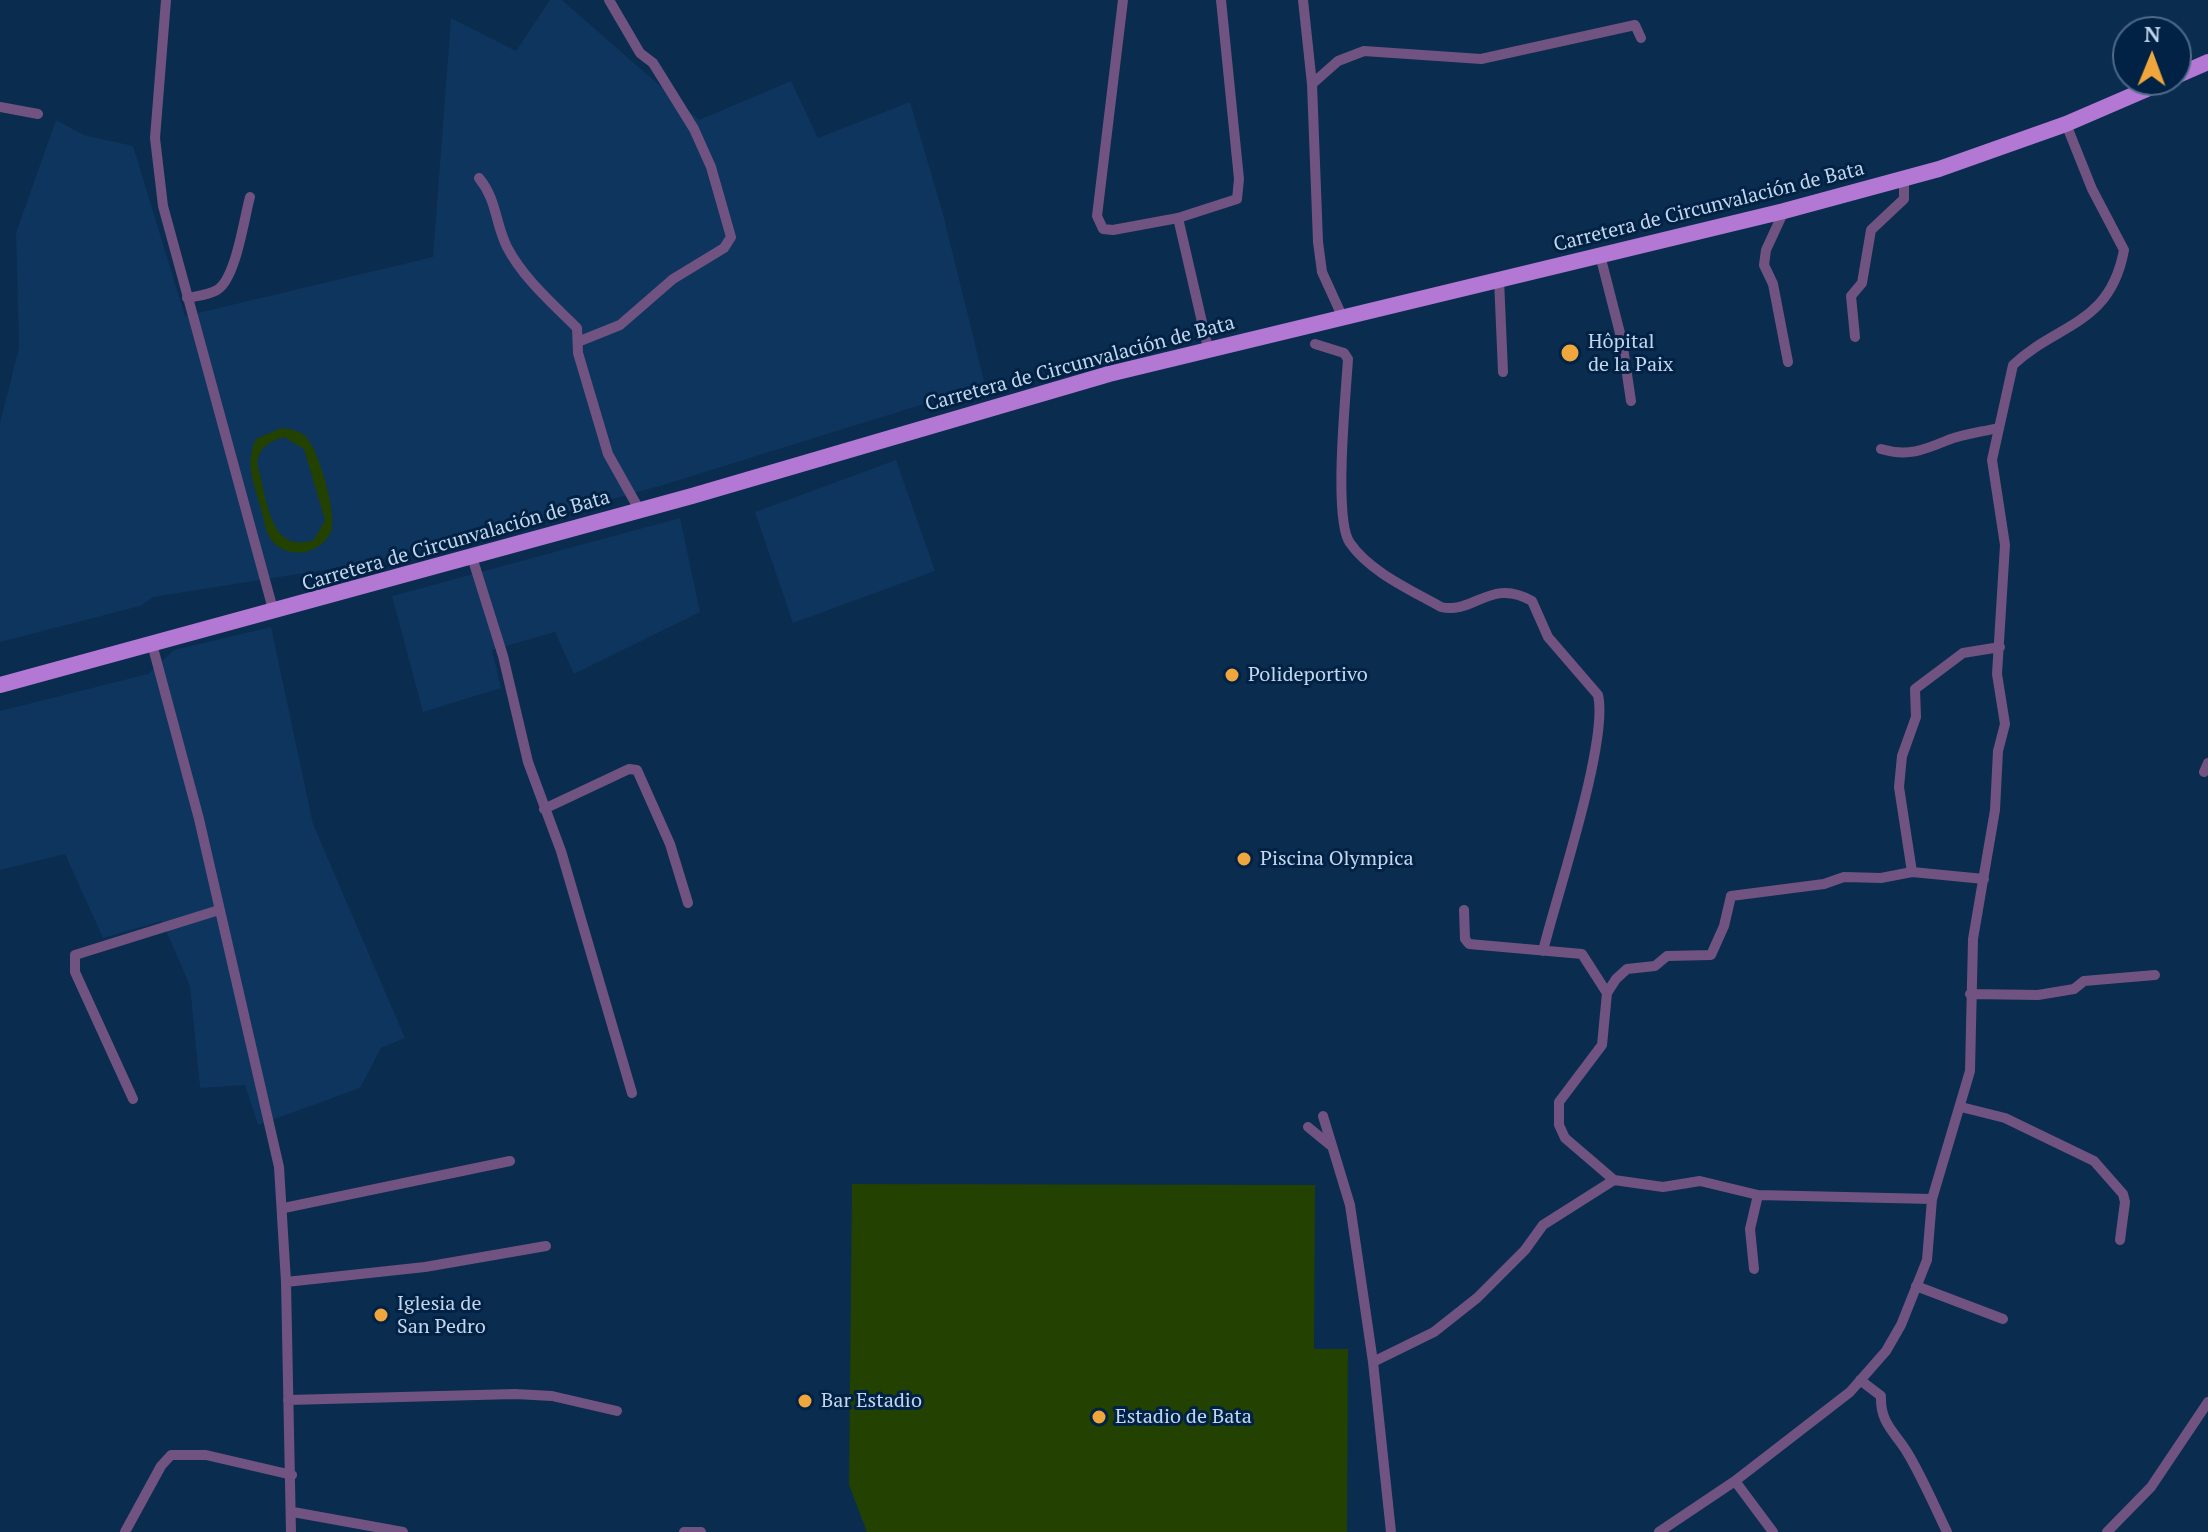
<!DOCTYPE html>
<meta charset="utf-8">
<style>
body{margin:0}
#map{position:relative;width:2208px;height:1532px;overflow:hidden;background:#0a2c4f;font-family:"PT Serif",serif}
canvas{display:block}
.north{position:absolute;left:2112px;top:16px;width:80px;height:80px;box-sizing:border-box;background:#012244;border:2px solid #4f6a88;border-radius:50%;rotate:1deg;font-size:22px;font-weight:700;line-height:32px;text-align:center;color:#c3d6ed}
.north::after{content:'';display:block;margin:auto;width:28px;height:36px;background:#efa73d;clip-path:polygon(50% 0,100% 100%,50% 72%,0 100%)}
</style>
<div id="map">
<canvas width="2208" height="1532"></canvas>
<div class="north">N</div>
</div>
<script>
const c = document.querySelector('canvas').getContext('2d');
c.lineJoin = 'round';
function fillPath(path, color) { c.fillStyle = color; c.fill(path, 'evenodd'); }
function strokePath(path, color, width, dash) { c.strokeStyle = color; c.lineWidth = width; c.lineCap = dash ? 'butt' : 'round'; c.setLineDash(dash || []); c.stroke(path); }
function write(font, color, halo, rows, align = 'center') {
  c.font = font + ' "PT Serif",serif'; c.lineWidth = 6; c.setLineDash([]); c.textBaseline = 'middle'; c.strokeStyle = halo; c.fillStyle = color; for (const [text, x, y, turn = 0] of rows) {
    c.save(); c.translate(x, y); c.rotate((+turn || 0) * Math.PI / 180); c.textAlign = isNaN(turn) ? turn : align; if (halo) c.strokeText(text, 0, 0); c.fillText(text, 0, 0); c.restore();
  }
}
fillPath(new Path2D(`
 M550 0H562L699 120 791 81 818 138 910 102 943 214 985 385 663 485 502 530 368 563 153 597 140 606 0 642V423L19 348 16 233 56 120 84 135 133 146 185 316 433 257 451 18 516 51Z
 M896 460 935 571 793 623 755 512Z
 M680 518 700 612 574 674 555 632 492 650 501 688 423 712 392 596Z
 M271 627 313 824 405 1038 381 1048 360 1088 258 1125 245 1085 200 1088 190 986 162 921 103 938 65 854 0 870V711L148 674 174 650Z`), '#0e355e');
fillPath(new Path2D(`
 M281 428C289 429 297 430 304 435 318 445 338 517 331 532 320 555 285 561 270 538 265 531 264 518 261 509 254 484 244 463 256 439ZM284 437 304 449 325 520 314 540C268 555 267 496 257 463 260 446 269 442 284 437Z
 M852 1184 1315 1185 1314 1349H1348L1347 1532H867L849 1485Z`), '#234100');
strokePath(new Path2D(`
 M166 0 155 138 163 206 274 613
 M1123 0 1097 216 1103 229 1113 230 1178 218 1237 199 1239 179 1221 0
 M1303 0 1312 84 1318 242 1322 272 1343 318
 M1312 84 1338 61 1364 51 1481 59 1635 25 1641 38
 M0 107 38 114
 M479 178C497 200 495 223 507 247 523 278 552 303 577 328L578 353 608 454 640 511
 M1784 211 1766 250 1764 265 1773 284 1788 362
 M1178 218 1208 348
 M1600 255 1622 341 1631 401
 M1499 279 1503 372
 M187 298C196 296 209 295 217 290 236 279 244 218 250 197
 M1855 337 1851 296 1862 283 1871 230 1904 199V178
 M580 341 620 325 673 279 724 248 731 237 711 167 694 129 653 63 640 53 609 0
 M1315 344 1344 353 1348 359C1346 393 1333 520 1350 543 1370 572 1411 590 1441 607 1474 615 1490 577 1532 601L1548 637 1598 695C1609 741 1556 897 1543 951
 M1881 449C1908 457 1924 450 1948 440 1964 434 1981 432 1998 428
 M472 557 503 656 528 762 561 851 632 1093
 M152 644 199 819 279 1167 286 1282 291 1532
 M2204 772 2208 763
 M544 809 629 769 637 770 670 844 688 903
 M1912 872 1899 787 1902 756 1916 717 1915 689 1963 653 2000 647
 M1464 910 1465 939 1469 944 1582 954 1607 993
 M1970 994 2038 995 2074 989 2084 981 2155 975
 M133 1099 75 972V955L219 910
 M1961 1107 2005 1118 2094 1161 2123 1194 2125 1202 2120 1240
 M1323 1116 1350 1205 1373 1362 1391 1532
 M1308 1127 1330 1145
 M1932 1199 1758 1195 1700 1181 1663 1187 1614 1180 1565 1138 1559 1125V1102L1602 1045 1607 993 1616 979 1627 969 1655 966 1667 956 1711 955 1724 926 1731 896 1824 884 1844 877 1881 878 1912 872 1984 879
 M284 1208 510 1161
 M1754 1269 1750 1229 1758 1195
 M286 1282 425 1267 546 1246
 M1916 1286 2003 1319
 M1373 1362 1434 1332 1477 1298 1525 1250 1543 1225 1614 1180
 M1860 1380 1881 1396C1880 1423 1894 1431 1907 1452 1922 1477 1934 1505 1947 1532
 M288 1400 515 1394 552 1396 617 1411
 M293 1512 403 1532
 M125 1532 161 1466 171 1455H206L292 1475
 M684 1532H701
 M1659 1532 1735 1481
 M1773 1532 1735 1481 1850 1392 1886 1351 1901 1325 1927 1260 1932 1199 1970 1071 1973 939 1995 810 1998 751 2005 724 1997 674 2005 545 1992 460 2013 365C2057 323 2110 326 2124 250L2092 189 2066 124
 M2107 1532 2151 1487 2208 1402`), '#705380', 10);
strokePath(new Path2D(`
 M2176 76 2208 62
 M0 685 692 496 1109 374 1784 211 1939 169 2066 124 2168 80`), '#b378d4', 16);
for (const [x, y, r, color] of [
 [1570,353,10,"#efa73d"],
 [1232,675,8,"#efa73d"],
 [1244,859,8,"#efa73d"],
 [381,1315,8,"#efa73d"],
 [805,1401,8,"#efa73d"],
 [1099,1417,8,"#efa73d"]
]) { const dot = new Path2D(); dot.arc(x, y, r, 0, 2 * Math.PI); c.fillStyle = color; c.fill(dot); strokePath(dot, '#012244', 3); }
write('20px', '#c3d6ed', '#012244', [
 ["Carretera de Circunvalación de Bata",1709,207,-14],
 ["Carretera de Circunvalación de Bata",1080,364,-15],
 ["Carretera de Circunvalación de Bata",456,541,-16]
]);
write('20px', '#c3d6ed', '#012244', [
 ["Hôpital",1588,342],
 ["de la Paix",1588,365],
 ["Polideportivo",1248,675],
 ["Piscina Olympica",1260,859],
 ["Iglesia de",397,1304],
 ["San Pedro",397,1327],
 ["Bar Estadio",821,1401],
 ["Estadio de Bata",1115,1417]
], 'left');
</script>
